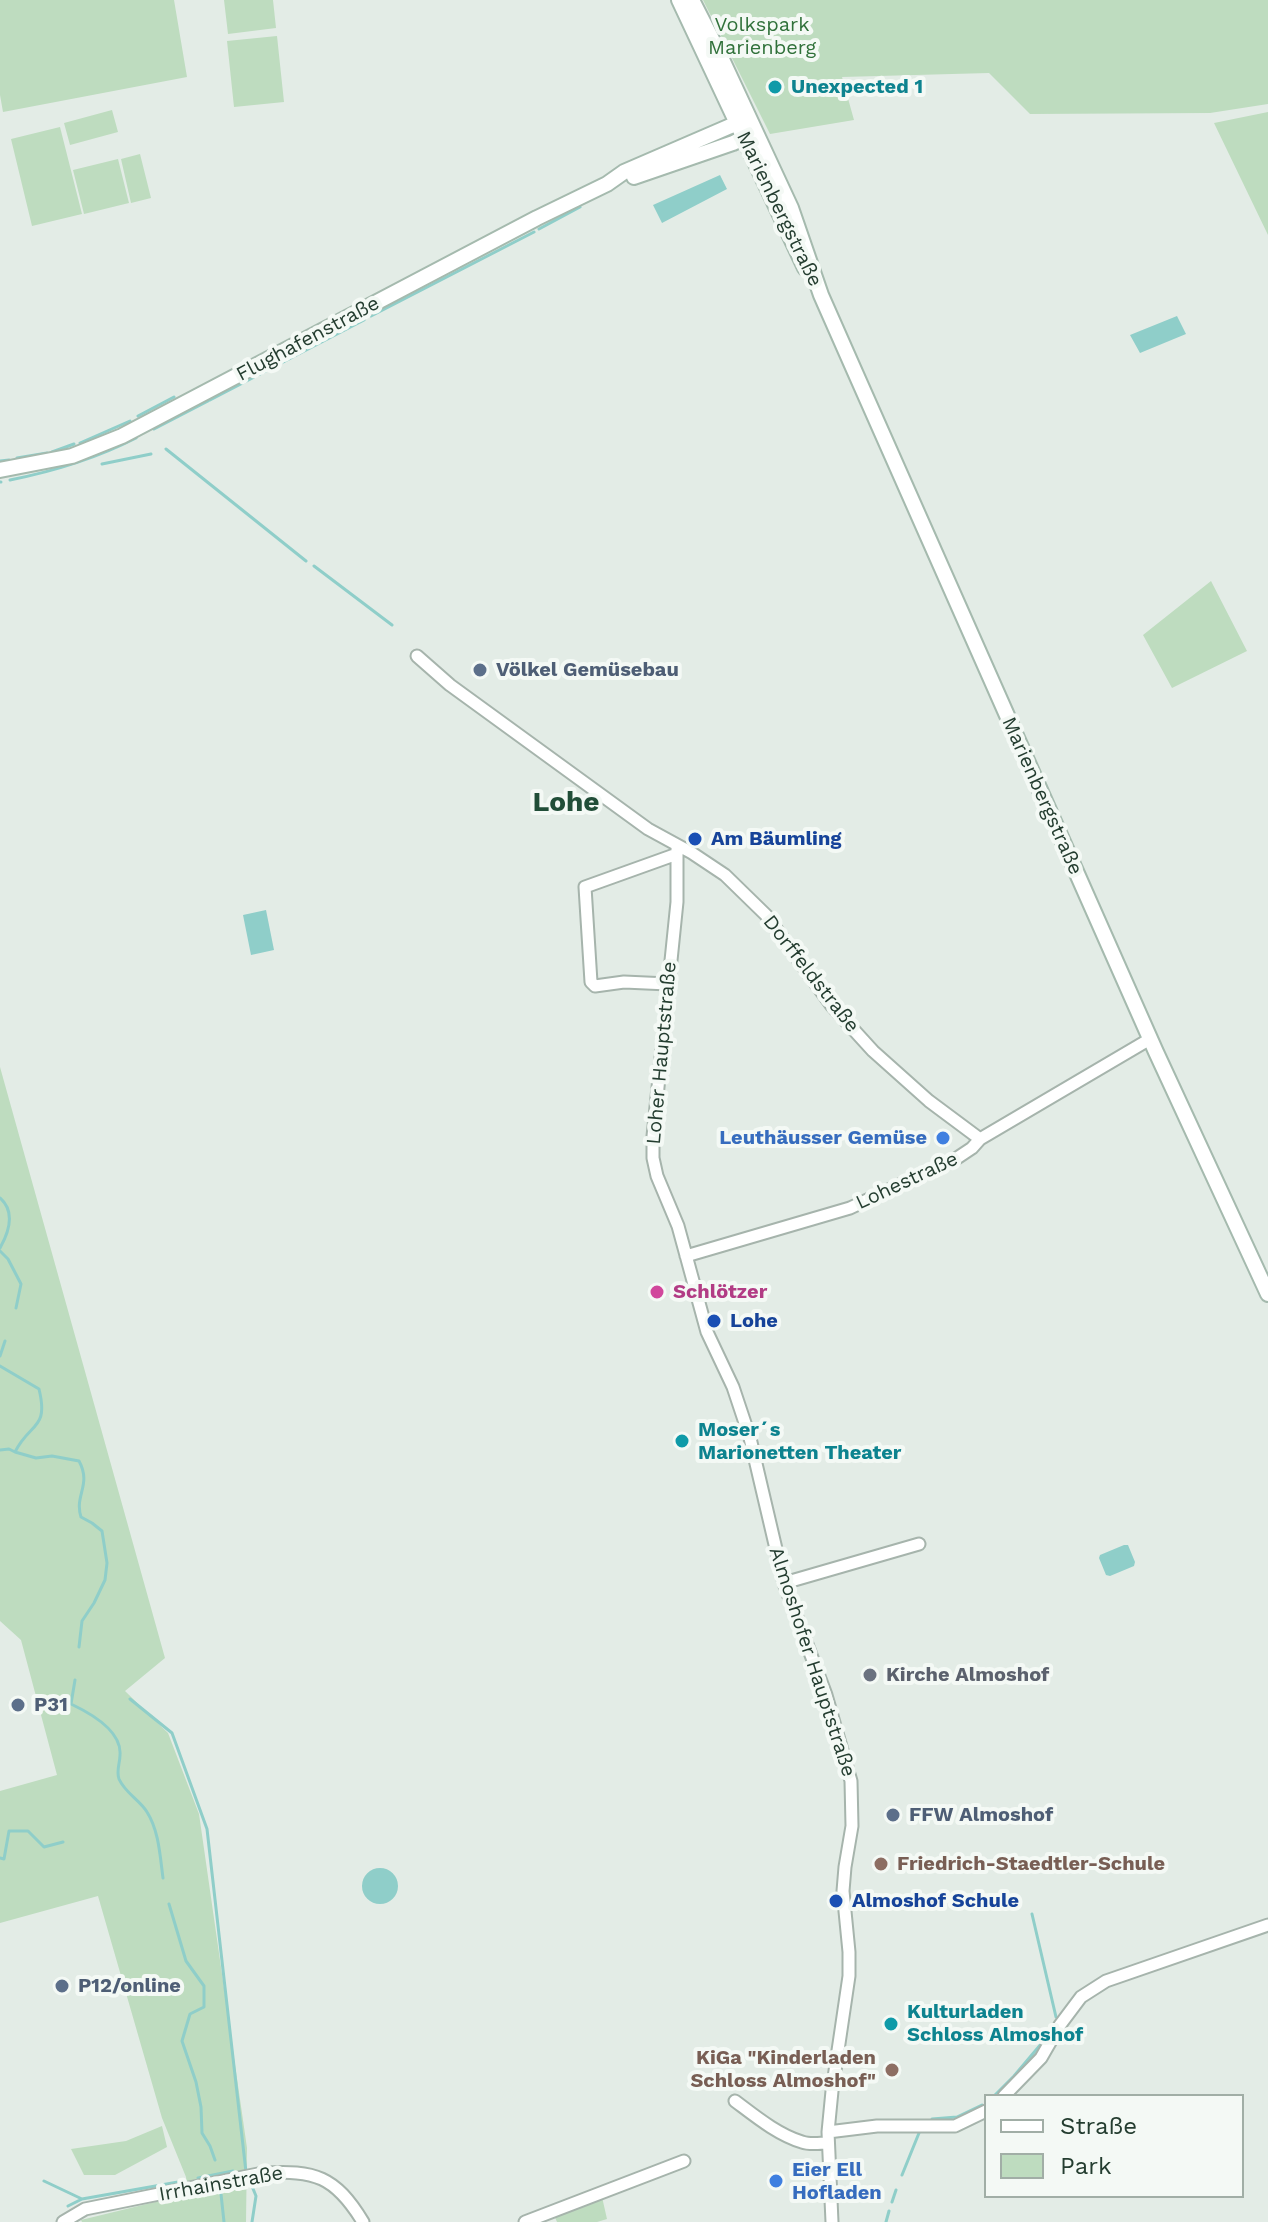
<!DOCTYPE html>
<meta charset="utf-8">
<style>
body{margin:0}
#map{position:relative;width:1268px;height:2222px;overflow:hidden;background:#e3ece6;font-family:"Work Sans",sans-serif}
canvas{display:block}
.legend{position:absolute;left:984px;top:2094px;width:260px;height:104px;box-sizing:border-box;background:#f4f9f5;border:2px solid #a1aea6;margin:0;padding:10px 14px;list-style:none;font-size:24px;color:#243d30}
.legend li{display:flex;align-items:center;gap:16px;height:40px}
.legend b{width:40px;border:2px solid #a1aea6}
</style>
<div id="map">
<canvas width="1268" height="2222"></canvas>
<ul class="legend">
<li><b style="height:10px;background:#fff"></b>Straße</li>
<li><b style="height:22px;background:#bedcbf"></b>Park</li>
</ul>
</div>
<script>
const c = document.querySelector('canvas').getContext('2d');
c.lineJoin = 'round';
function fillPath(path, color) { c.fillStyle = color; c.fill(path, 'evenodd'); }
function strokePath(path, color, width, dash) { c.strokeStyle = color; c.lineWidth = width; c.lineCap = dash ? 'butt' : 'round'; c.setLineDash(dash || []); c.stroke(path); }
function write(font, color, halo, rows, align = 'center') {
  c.font = font + ' "Work Sans",sans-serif'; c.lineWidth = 8; c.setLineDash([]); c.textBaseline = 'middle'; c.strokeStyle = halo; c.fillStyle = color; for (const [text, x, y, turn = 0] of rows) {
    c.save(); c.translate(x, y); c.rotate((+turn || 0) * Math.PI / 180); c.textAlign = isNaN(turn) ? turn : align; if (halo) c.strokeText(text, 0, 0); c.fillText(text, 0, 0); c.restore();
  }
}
fillPath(new Path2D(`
 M0 0H174L187 77 3 112 0 95Z
 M224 0H273L276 28 228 34Z
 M703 0H1268V104L1210 113 1030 114 989 73 842 77 854 120 770 134Z
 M277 36 284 102 234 107 227 41Z
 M112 110 118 132 70 145 64 123Z
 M1268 112V235L1214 123Z
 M60 127 82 214 32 226 11 139Z
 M140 154 151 198 131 203 121 159Z
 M118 159 129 203 84 214 73 170Z
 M1211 581 1247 651 1172 688 1143 635Z
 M0 1067 165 1658 125 1691 168 1733 199 1814 247 2148 246 2222H82L81 2220 188 2194 186 2177 162 2118 98 1896 0 1923V1791L57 1775 21 1640 0 1621Z
 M162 2126 167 2147 115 2175H84L71 2149 126 2141Z
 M602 2197 607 2219 597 2222H557L554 2215Z`), '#bedcbf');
fillPath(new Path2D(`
 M720 175 727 189 662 223 653 205Z
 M1177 316 1186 334 1140 353 1130 335Z
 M266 910 274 950 251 955 243 915Z
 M1124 1545H1128L1135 1562 1134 1566 1110 1576 1106 1575 1099 1558 1100 1555Z
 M362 1886a18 18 0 1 1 36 0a18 18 0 1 1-36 0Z`), '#8fcec9');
strokePath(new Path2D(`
 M539 229 580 207
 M371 316 534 232
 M210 400 364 320
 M138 416 174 397
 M154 429 208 401
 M80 443 130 421
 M166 449 306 561
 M52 452 74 444
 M17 458 47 453
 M0 461 9 460
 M102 464 151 454
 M10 480C55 471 95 459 136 438
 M0 482H1
 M314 566 392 625
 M0 1198C16 1212 9 1232 0 1248
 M0 1251 8 1259 21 1284 16 1308
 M0 1356 5 1341
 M0 1366 39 1389C49 1430 30 1422 15 1452L36 1458 52 1456 79 1461C92 1485 74 1495 81 1517L92 1523 102 1531 107 1563 105 1580 94 1603 82 1621 79 1647
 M0 1450 9 1449 15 1452
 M75 1680 71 1704C90 1713 122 1731 120 1755 120 1763 116 1771 119 1779 125 1793 140 1800 147 1812 159 1831 160 1856 163 1878
 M130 1699 172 1733 207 1829 246 2172
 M0 1858 4 1859 9 1831H28L44 1847 63 1842
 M169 1904 186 1961 204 1986V2007L190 2014 182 2041 196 2082 201 2107 202 2133 210 2146 215 2160
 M1032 1914 1056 2017
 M994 2096 1014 2076 1047 2037
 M932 2119 957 2117 982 2105
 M902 2175 919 2133
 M198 2178 233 2171
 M249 2179 256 2196 252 2222
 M44 2181 82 2199 178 2182
 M221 2194 224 2222
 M892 2202 896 2190
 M68 2206 82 2199
 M886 2222 889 2211`), '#8fcec9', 3);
const street = new Path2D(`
 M417 656 450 685 648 829 692 853 725 875 766 915 832 1006 873 1051 929 1101 980 1139
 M677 845V902L653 1136V1158L657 1176 678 1226 707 1332 733 1387 750 1438 784 1583 826 1695 851 1781 852 1826 845 1867 843 1891 849 1952V1976L832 2091 828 2132 832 2222
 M668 984 624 982 595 986 591 982 585 887 677 854
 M686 1256 850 1208 957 1158 972 1148 980 1139 1150 1039
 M784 1583 919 1544
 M1004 2096 1041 2058 1060 2025 1081 1997 1106 1981 1268 1925
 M735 2101C755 2116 778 2135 802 2142 810 2145 820 2143 828 2143
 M828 2132 877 2126H955L986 2111
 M63 2222 85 2209 263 2173C315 2170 335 2176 363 2222
 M525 2222 684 2161`);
const secondary = new Path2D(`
 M679 0 805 268
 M692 0 719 53 791 208 821 295 851 363 1156 1052 1268 1294
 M634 177 733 143 750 135
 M0 470 72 456 122 436 537 218 607 184 624 172 749 118`);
strokePath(street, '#a6b4ac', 15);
strokePath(secondary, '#a5baae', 18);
strokePath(street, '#fff', 11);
strokePath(secondary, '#fff', 14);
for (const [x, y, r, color] of [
 [775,87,8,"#0f9aa8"],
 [480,670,8,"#5c6f8a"],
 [695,839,8,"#1a4fb4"],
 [943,1138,8,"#3f7fe0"],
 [657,1292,8,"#d1479c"],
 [714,1321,8,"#1a4fb4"],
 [682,1441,8,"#0f9aa8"],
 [870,1675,8,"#6b7280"],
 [18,1705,8,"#5c6f8a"],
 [893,1815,8,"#5c6f8a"],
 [881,1864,8,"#8d6e63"],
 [836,1901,8,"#1a4fb4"],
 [62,1986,8,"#5c6f8a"],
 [891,2024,8,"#0f9aa8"],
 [892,2070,8,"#8d6e63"],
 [776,2181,8,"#3f7fe0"]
]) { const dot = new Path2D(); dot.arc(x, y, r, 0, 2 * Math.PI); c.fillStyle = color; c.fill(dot); strokePath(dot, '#f4f9f5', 3); }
write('20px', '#30713a', '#f4f9f5', [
 ["Volkspark",762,25],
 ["Marienberg",762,48]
]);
write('bold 20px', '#0d838f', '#f4f9f5', [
 ["Unexpected 1",791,87],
 ["Moser´s",698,1430],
 ["Marionetten Theater",698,1453],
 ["Kulturladen",907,2012],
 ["Schloss Almoshof",907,2035]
], 'left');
write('20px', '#243d30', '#f4f9f5', [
 ["Marienbergstraße",779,209,64],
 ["Flughafenstraße",308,339,-28],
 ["Marienbergstraße",1042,796,66],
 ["Dorffeldstraße",811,974,52],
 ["Loher Hauptstraße",662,1053,-85],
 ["Lohestraße",907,1181,-25],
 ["Almoshofer Hauptstraße",812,1662,72],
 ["Irrhainstraße",221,2184,-10]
]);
write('bold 20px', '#4e5e75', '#f4f9f5', [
 ["Völkel Gemüsebau",496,670],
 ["P31",34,1705],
 ["FFW Almoshof",909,1815],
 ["P12/online",78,1986]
], 'left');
write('bold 20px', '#164399', '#f4f9f5', [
 ["Am Bäumling",711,839],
 ["Lohe",730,1321],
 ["Almoshof Schule",852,1901]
], 'left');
write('bold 20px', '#366cbe', '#f4f9f5', [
 ["Leuthäusser Gemüse",927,1138],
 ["Eier Ell",792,2170,"left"],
 ["Hofladen",792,2193,"left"]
], 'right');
write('bold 20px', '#b23c85', '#f4f9f5', [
 ["Schlötzer",673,1292]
], 'left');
write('bold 20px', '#5b616d', '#f4f9f5', [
 ["Kirche Almoshof",886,1675]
], 'left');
write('bold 20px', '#785e54', '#f4f9f5', [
 ["Friedrich-Staedtler-Schule",897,1864],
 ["KiGa \"Kinderladen",876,2058,"right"],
 ["Schloss Almoshof\"",876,2081,"right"]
], 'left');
write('bold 28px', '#214e38', '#f4f9f5', [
 ["Lohe",566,803]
]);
</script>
